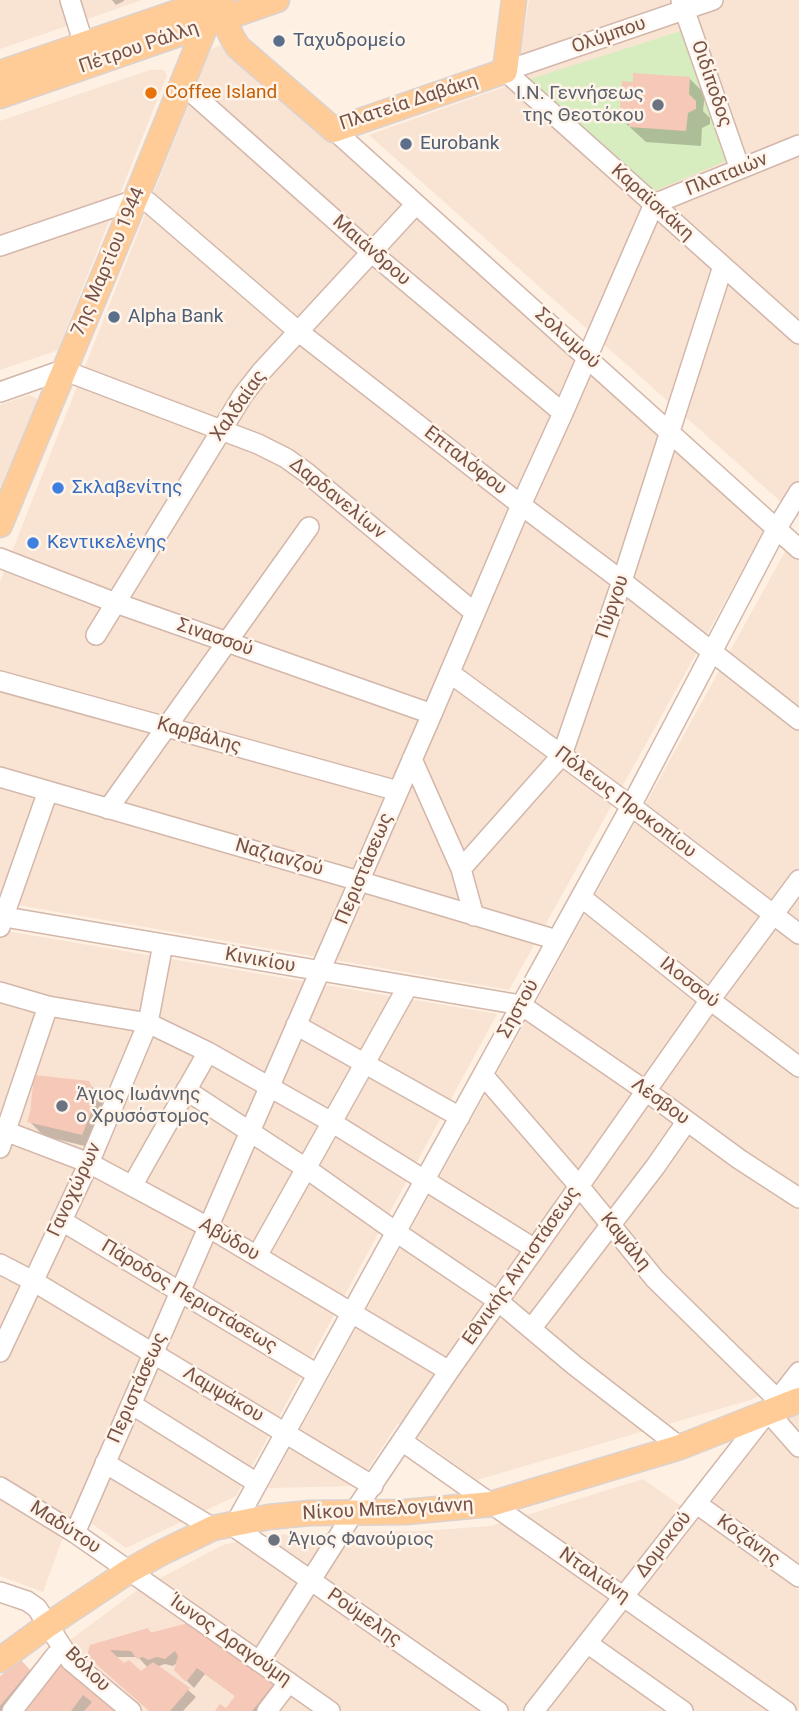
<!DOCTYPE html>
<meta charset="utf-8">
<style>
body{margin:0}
canvas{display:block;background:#fef0e2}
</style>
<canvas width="799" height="1711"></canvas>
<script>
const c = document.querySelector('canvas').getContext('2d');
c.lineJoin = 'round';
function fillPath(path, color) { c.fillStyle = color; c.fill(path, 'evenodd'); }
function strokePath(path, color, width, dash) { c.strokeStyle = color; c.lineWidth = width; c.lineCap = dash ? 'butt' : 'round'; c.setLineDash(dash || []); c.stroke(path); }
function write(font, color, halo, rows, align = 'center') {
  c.font = font + ' Roboto,sans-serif'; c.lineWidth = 5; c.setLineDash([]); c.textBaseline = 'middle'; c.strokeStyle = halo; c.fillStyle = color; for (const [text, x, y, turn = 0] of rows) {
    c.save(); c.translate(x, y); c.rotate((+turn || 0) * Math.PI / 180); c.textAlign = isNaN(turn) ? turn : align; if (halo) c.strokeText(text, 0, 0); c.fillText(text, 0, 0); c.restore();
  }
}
fillPath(new Path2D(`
 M0 0H142L0 49Z
 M529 0H799V518L369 135 515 83Z
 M220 45 767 526 509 990 0 902V582L210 50Z
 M150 70H164L167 75 58 350 0 370V121Z
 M29 395 39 400 0 500V405Z
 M787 548 799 560V1378L750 1400 477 1480 398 1423 357 1486 268 1488Z
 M0 930 497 1014 236 1496 126 1548 73 1510 43 1592 0 1576Z
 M799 1414V1566L711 1501 765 1427Z
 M643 1479 799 1590V1711H0V1692L136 1591 223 1545 268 1535 360 1532 423 1531 491 1526Z`), '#f9e3d3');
fillPath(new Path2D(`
 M684 30 728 160 652 192 530 79Z`), '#d8edbf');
fillPath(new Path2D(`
 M112 0H124V1L116 5Z
 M689 78 705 94 703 111 710 118V124L702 128 701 146 646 142 621 119Z
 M88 1083 104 1098 111 1116 97 1149 44 1136 29 1121Z
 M148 1630 152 1634 277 1680 273 1711H232L237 1697 205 1674 194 1688 176 1670 178 1662 173 1666 165 1664 156 1667 188 1690 196 1697 183 1711H150L89 1655ZM115 1657H138L148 1668 140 1673 124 1665Z
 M55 1659 126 1711H0V1678L21 1662 32 1674Z`), '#0003');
fillPath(new Path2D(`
 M633 73 690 77 689 94 696 101V109L688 113 686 131 629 127V120L619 119 622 81 633 82Z
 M34 1075 89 1081 97 1099 82 1135 27 1122 30 1113Z
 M192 1622 278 1679 252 1711H215L220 1704 226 1708 235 1696 197 1668 186 1682 174 1670 178 1656 175 1651 165 1659 157 1657 148 1660 143 1657 137 1659 131 1651 110 1650 124 1663 129 1660 141 1671 153 1662 190 1688 170 1711H149L87 1656 90 1645 148 1628 150 1633Z
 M55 1656 129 1711H84L92 1702 83 1695 71 1711H15Z
 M21 1660 30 1670 0 1706V1676Z`), '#f6c8b7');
const minor = new Path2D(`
 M70 0 84 45
 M681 0 740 169
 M713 0 505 71 799 334
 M182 84 371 252 563 413
 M334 130 799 549
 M0 246 135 200 148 202 299 332 521 505 622 581 799 720
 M0 392 63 370 258 444 286 458 307 473 475 613
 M0 558 116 603 432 714
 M96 635 243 395 261 372 416 204
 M450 673 631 806 799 934
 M0 681 398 791
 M412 759 461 869 474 916
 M0 777 359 881 557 940
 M108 809 309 527
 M461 869 562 755 622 581 723 266
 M581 897 710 1000 799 1067
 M0 916 521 1005 646 1091 739 1159 799 1198
 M0 927 48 791
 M0 992 48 1006 148 1023 208 1052 333 1123 535 1249
 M296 1025 460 1117
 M483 1075 579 1186 655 1279 778 1400
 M186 1090 307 1169 396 1232 498 1301 574 1365 680 1447
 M0 1129 89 1163 132 1186 208 1227 449 1371
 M0 1148 48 1006
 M132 1186 208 1052
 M62 1221 317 1374
 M257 1256 408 986
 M0 1264 33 1281 373 1486
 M531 1329 655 1167 687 1121
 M0 1352 89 1163 148 1023 163 944
 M131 1404 257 1483
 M769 1413 799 1447
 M402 1441 786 1711
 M105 1463 213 1528
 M0 1487 75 1533 330 1711
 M697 1504 799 1577
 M230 1524 498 1711
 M235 1524 631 806 777 528 799 492
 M75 1533 432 714 521 505 563 413 654 204 799 145
 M0 1592 27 1601 37 1608 71 1661 131 1711
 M587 1643 683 1711
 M259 1662 354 1512 449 1371 710 1000 799 880
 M12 1711 55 1656 63 1649
 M267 1711 289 1682
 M534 1711 799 1372`);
const major = new Path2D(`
 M221 0C222 18 228 32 238 47L334 130 505 71 514 0
 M0 73 213 0
 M0 96 277 0
 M0 525 135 200 206 25 219 0
 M0 1660 48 1625 129 1571 163 1552 213 1528 269 1517 310 1513 406 1512 491 1504 680 1447 799 1400`);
strokePath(minor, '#d3b7aa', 22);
strokePath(major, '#dcd2cf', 27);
strokePath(minor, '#fff', 19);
strokePath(major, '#ffcc98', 24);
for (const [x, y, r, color] of [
 [279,41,7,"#5c6f8a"],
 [151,93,7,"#e8710a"],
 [658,105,7,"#6b7280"],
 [406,144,7,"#5c6f8a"],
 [114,317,7,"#5c6f8a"],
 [58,488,7,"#3f7fe0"],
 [33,543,7,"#3f7fe0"],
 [62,1106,7,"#6b7280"],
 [274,1540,7,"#6b7280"]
]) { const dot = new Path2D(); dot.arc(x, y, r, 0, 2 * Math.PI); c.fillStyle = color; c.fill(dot); strokePath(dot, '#fff4ea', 2.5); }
write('19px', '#795246', '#fff4ea', [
 ["Ολύμπου",609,36,-19],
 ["Πέτρου Ράλλη",139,48,-19],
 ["Οιδίποδος",711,84,71],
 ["Πλατεία Δαβάκη",409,103,-18],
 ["Πλαταιών",727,175,-22],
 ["Καραϊσκάκη",652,203,42],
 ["Μαιάνδρου",371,251,41],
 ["7ης Μαρτίου 1944",109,262,-67],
 ["Σολωμού",567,339,42],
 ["Χαλδαίας",239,406,-55],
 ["Επταλόφου",465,461,38],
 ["Δαρδανελίων",337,499,39],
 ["Πύργου",613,607,-71],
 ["Σινασσού",215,638,19],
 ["Καρβάλης",199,736,16],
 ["Πόλεως Προκοπίου",625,803,37],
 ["Ναζιανζού",279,858,16],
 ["Περιστάσεως",365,869,-67],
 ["Κινικίου",260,961,10],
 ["Ιλοσσού",689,983,38],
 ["Σηστού",519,1009,-61],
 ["Λέσβου",660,1102,36],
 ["Γανοχώρων",75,1190,-65],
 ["Αβύδου",229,1240,30],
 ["Καψάλη",625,1242,51],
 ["Εθνικής Αντιστάσεως",522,1266,-55],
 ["Πάροδος Περιστάσεως",189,1297,31],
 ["Περιστάσεως",138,1388,-66],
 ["Λαμψάκου",223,1395,31],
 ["Νίκου Μπελογιάννη",388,1510,-3],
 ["Μαδύτου",65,1528,33],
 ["Κοζάνης",748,1541,36],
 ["Δομοκού",664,1545,-52],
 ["Νταλιάνη",594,1576,35],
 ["Ρούμελης",364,1618,35],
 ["Ίωνος Δραγούμη",230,1641,35],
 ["Βόλου",87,1670,44]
]);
write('19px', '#4e5e75', '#fff4ea', [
 ["Ταχυδρομείο",293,41],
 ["Eurobank",420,144],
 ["Alpha Bank",128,317]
], 'left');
write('19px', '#c56008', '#fff4ea', [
 ["Coffee Island",165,93]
], 'left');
write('19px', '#5b616d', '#fff4ea', [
 ["Ι.Ν. Γεννήσεως",644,94,"right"],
 ["της Θεοτόκου",644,116,"right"],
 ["Άγιος Ιωάννης",76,1095],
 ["ο Χρυσόστομος",76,1117],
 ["Άγιος Φανούριος",288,1540]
], 'left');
write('19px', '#366cbe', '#fff4ea', [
 ["Σκλαβενίτης",72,488],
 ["Κεντικελένης",47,543]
], 'left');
</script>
